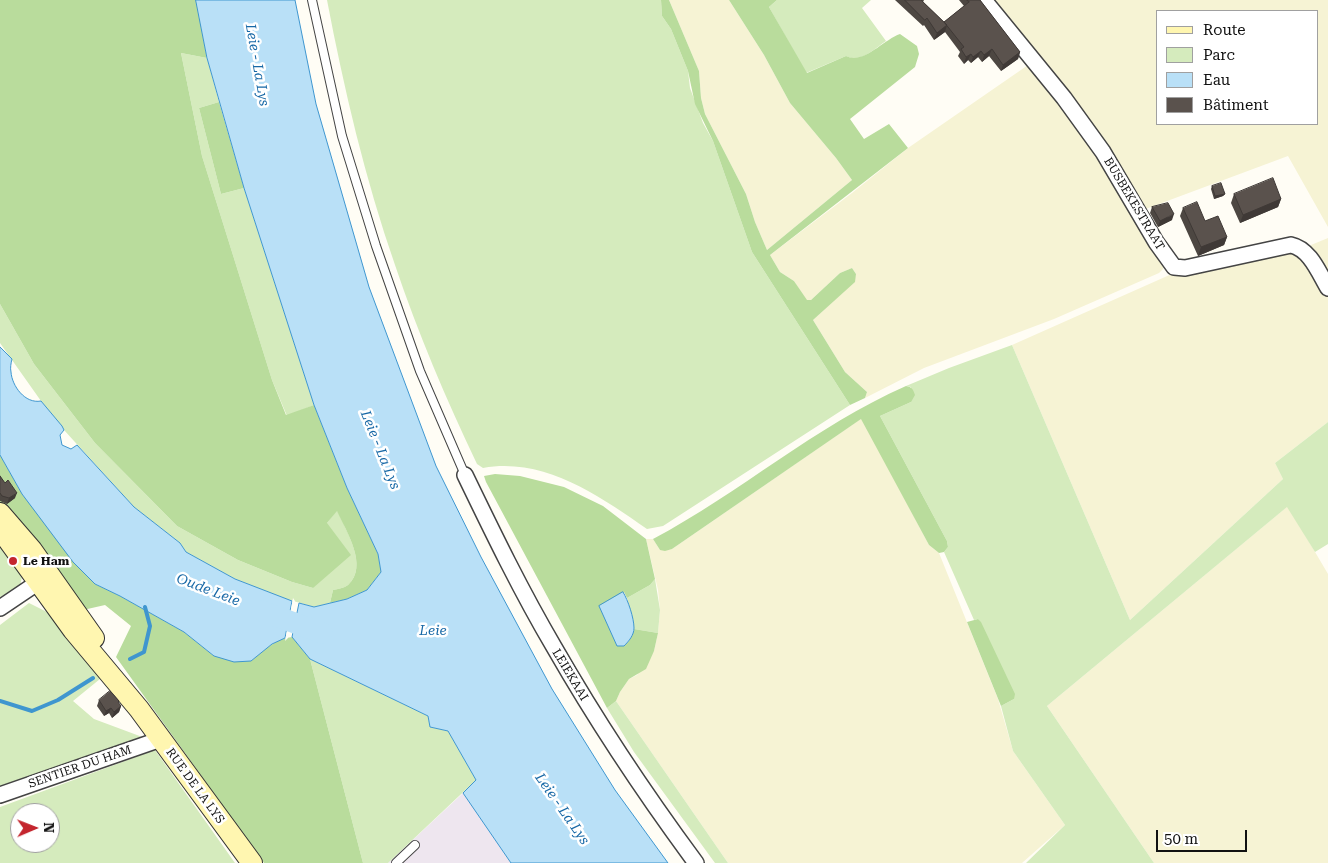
<!DOCTYPE html>
<meta charset="utf-8">
<style>
body{margin:0}
#map{position:relative;width:1328px;height:863px;overflow:hidden;background:#fffdf5;font-family:"Roboto Serif",serif}
canvas{display:block}
.legend{position:absolute;left:1156px;top:10px;width:162px;height:115px;box-sizing:border-box;background:#fff;border:1px solid #a0a0a0;margin:0;padding:6px 9px;list-style:none;font-size:15px;color:#111}
.legend li{display:flex;align-items:center;gap:10px;height:25px}
.legend b{width:25px;border:1px solid #a0a0a0}
.north{position:absolute;left:10px;top:803px;width:50px;height:50px;box-sizing:border-box;background:#fff;border:1px solid #a0a0a0;border-radius:50%;rotate:89deg;font-size:14px;font-weight:700;line-height:20px;text-align:center;color:#111}
.north::after{content:'';display:block;margin:auto;width:18px;height:22px;background:#c4262e;clip-path:polygon(50% 0,100% 100%,50% 72%,0 100%)}
.scale{position:absolute;left:1156px;top:830px;width:91px;height:22px;box-sizing:border-box;border:2px solid #111;border-top:0;padding-left:6px;font-size:15px;line-height:18px;white-space:nowrap;color:#111;-webkit-text-stroke:4px #fff;paint-order:stroke}
</style>
<div id="map">
<canvas width="1328" height="863"></canvas>
<ul class="legend">
<li><b style="height:6px;background:#fff6b0"></b>Route</li>
<li><b style="height:14px;background:#d5ebbd"></b>Parc</li>
<li><b style="height:14px;background:#b9e0f7"></b>Eau</li>
<li><b style="height:14px;background:#5a524d"></b>Bâtiment</li>
</ul>
<div class="north">N</div>
<div class="scale">50 m</div>
</div>
<script>
const c = document.querySelector('canvas').getContext('2d');
c.lineJoin = 'round';
function fillPath(path, color) { c.fillStyle = color; c.fill(path, 'evenodd'); }
function strokePath(path, color, width, dash) { c.strokeStyle = color; c.lineWidth = width; c.lineCap = dash ? 'butt' : 'round'; c.setLineDash(dash || []); c.stroke(path); }
function write(font, color, halo, rows, align = 'center') {
  c.font = font + ' "Roboto Serif",serif'; c.lineWidth = 5; c.setLineDash([]); c.textBaseline = 'middle'; c.strokeStyle = halo; c.fillStyle = color; for (const [text, x, y, turn = 0] of rows) {
    c.save(); c.translate(x, y); c.rotate((+turn || 0) * Math.PI / 180); c.textAlign = isNaN(turn) ? turn : align; if (halo) c.strokeText(text, 0, 0); c.fillText(text, 0, 0); c.restore();
  }
}
fillPath(new Path2D(`
 M463 793 511 863H388Z`), '#eee6ef');
fillPath(new Path2D(`
 M669 0H729L764 55 790 103 836 158 852 180 767 250 755 222 746 194 705 114 701 98 699 71Z
 M989 0H1328V227L1288 156 1143 210ZM1157 11H1317V124H1157Z
 M1031 63 1090 140 1165 264 1163 269 1159 273 1054 319 924 368 865 398 867 392 845 372 813 320 854 282 856 274 852 268 840 273 811 300H806L794 281 780 272 770 255 852 193 908 148Z
 M1328 238V282L1310 253 1311 245Z
 M1286 249 1302 254 1328 294V422L1275 463 1283 479 1130 620 1012 345 1174 273Z
 M862 418 929 545 939 553 998 699 1013 751 1065 825 1022 863H728L616 701 620 692 629 679 637 675 654 651 658 633 660 610 658 590 646 539H653L660 550 672 549Z
 M1288 506 1328 574V863H1154L1047 706Z`), '#f6f3d4');
fillPath(new Path2D(`
 M327 0H661L662 16 671 29 688 71 690 88 703 123 713 141 752 252 850 405 663 526 647 529C599 496 545 457 483 468L477 464C446 399 418 333 395 265 365 179 344 89 327 0Z
 M777 0H871L862 8 886 41C874 49 860 64 846 56L806 73 769 7Z
 M181 53 207 58 219 102 199 108 221 194 244 188 314 405 287 416 272 380 202 156Z
 M0 304 34 364 95 443 177 526 238 560 292 582 313 588 327 523 337 510C346 531 369 566 348 585 344 588 338 589 333 590L330 603 314 607 283 598 235 579 186 552 180 543 134 507 64 430 41 401 0 343Z
 M1012 345 1130 620 1283 479 1275 463 1328 422V544L1315 552 1287 507 1047 706 1154 863H1026L1065 825 1013 751 1001 706 1014 699 978 619 974 620 944 552 948 547 947 541 880 416 911 402V387L906 386 949 368Z
 M0 544 23 571 20 587 0 597Z
 M655 579 660 610 658 633 634 629 627 598 650 585Z
 M29 603 55 616 100 679 73 701 94 719 145 738 0 789V625Z
 M310 659 428 716 430 727 448 731 476 780 388 863H363Z
 M616 701 728 863H715L634 752 607 708Z
 M155 750 235 863H0V807ZM20 813H50V843H20Z`), '#d5ebbd');
fillPath(new Path2D(`
 M0 0H196L207 58 181 53 202 156 272 380 286 415 314 405 347 488 378 554 381 572 367 590 347 599 330 603 333 590C338 589 344 588 348 585 369 566 346 531 337 511L327 523 351 555 313 588 292 582 238 560 177 526 95 443 34 364 0 304Z
 M661 0H669L699 71 701 98 705 114 746 194 755 222 767 250 852 180 836 158 790 103 764 55 729 0H777L769 7 807 73 846 56C863 65 883 40 900 34L917 46 919 54 915 67 850 119 864 139 889 124 908 148 770 255 780 272 794 281 807 300H811L840 273 852 268 856 274 855 282 813 320 845 372 867 392 865 398 850 405 752 252 713 141 695 104 688 71 671 29 662 16Z
 M219 102 244 188 221 194 199 108Z
 M906 386C912 387 913 389 915 395L911 402 880 416 947 541 948 547 944 552 939 553 929 545 861 419 672 549 665 551 660 550 653 539C740 493 815 426 906 386Z
 M0 455 22 494 95 584 120 596 184 632 214 656 251 661C263 651 276 638 292 637L310 659 363 863H264L116 657 131 626 105 605 83 610 0 502Z
 M495 474 520 476 564 487 603 506 646 539 655 579 650 585 627 598 624 592V646L629 641 634 629 658 633 654 651 646 669 629 679 620 692 616 701 607 708 486 482 484 476Z
 M978 619 981 622 1015 694 1014 699 1001 706 967 622Z`), '#b9dc9c');
const water = new Path2D(`
 M196 0H295L316 104 369 287 436 466 481 557 552 689 615 790 668 863H511L463 793 476 780 448 731 430 727 428 716 310 659 292 637 299 603 314 607 347 599 367 590 381 572 378 554 347 488 314 405 244 188 207 58Z
 M0 347 12 359C11 363 10 368 11 372 12 386 25 404 41 401L62 426 64 430 60 435 62 445 71 449 77 445 134 507 180 543 186 552 235 579 292 601 285 638 272 644 251 661 234 662 214 656 184 632 120 596 95 584 73 562 22 494 0 455Z
 M623 592C628 600 634 618 634 628 634 635 629 641 624 646H617L599 606Z`);
fillPath(water, '#b9e0f7');
strokePath(water, '#3f96cf', 1);
fillPath(new Path2D(`
 M293 598 295 601 288 638 285 641Z`), '#fffdf5');
strokePath(new Path2D(`
 M130 659 144 652 150 626 145 607
 M0 701 32 711 58 700 93 678`), '#3f96cf', 4);
strokePath(new Path2D(`
 M262 611 322 633`), '#b9e0f7', 21);
const service = new Path2D(`
 M312 0 342 136 376 246 420 371 465 475
 M396 863 415 845`);
const minor = new Path2D(`
 M984 0 1064 98 1103 152 1156 242 1174 267 1185 268 1291 245C1310 249 1319 273 1328 288
 M465 475C493 533 521 591 554 647 597 722 645 794 696 863
 M0 608 46 577
 M0 795 161 739`);
const secondary = new Path2D(`
 M0 513 32 550 94 638
 M0 529 73 630 139 709 252 863`);
strokePath(service, '#444', 10);
strokePath(minor, '#444', 18);
strokePath(secondary, '#333', 22);
strokePath(service, '#fff', 8);
strokePath(minor, '#fff', 15);
strokePath(secondary, '#fff6b0', 20);
fillPath(new Path2D(`
 M895 0H924L923 2 944 22 964 6 959 0H980L1020 52 1018 59 1001 71 989 56 982 62 978 57 971 63 968 60 964 64 958 56 960 52 945 32 934 40 924 25 923 26Z
 M1212 186 1225 194 1223 196 1214 199 1211 189Z
 M1234 194 1281 199 1278 207 1240 223 1231 203Z
 M1152 207 1172 220 1158 227 1150 213Z
 M1183 208 1205 221 1227 237 1224 245 1198 256 1180 216Z
 M0 476 15 498 7 504 0 501Z
 M99 700 119 701 118 703 121 706 119 712 112 718 109 713 104 716 97 706Z`), '#4d4742');
fillPath(new Path2D(`
 M947 25 945 32 934 40 937 33Z
 M992 49 989 56 982 62 984 55Z
 M981 51 978 57 971 63 973 57Z
 M1020 52 1018 59 1001 71 1003 65Z
 M971 54 968 60 964 64 966 57Z
 M1225 194 1223 196 1214 199 1215 196Z
 M1281 199 1278 207 1240 223 1243 215Z
 M1174 214 1172 220 1158 227 1160 221Z
 M1227 237 1224 245 1198 256 1201 247Z
 M17 493 15 498 7 504 9 498Z
 M121 706 119 712 112 718 114 712Z
 M111 708 109 713 104 716 106 711Z`), '#3f3936');
const building = new Path2D(`
 M905 0H921L947 25 937 33 927 18 925 20Z
 M967 0H980L1020 52 1003 65 992 49 984 55 981 51 973 57 971 54 966 57 961 49 964 47 944 22 969 2Z
 M1273 178 1281 199 1243 215 1234 194Z
 M1221 183 1225 194 1215 196 1212 186Z
 M1197 202 1205 221 1218 216 1227 237 1201 247 1183 208Z
 M1168 203 1174 214 1160 221 1152 207Z
 M0 476 5 483 8 480 17 493 9 498 2 496 0 493Z
 M110 691 119 701 118 702 121 706 114 712 111 708 106 711 99 700Z`);
fillPath(building, '#5a524d');
strokePath(building, '#3f3936', 1);
for (const [x, y, r, color] of [
 [13,561,5,"#c4262e"]
]) { const dot = new Path2D(); dot.arc(x, y, r, 0, 2 * Math.PI); c.fillStyle = color; c.fill(dot); strokePath(dot, '#fff', 2); }
write('12px', '#111', '#fff', [
 ["BUSBEKESTRAAT",1134,204,59],
 ["LEIEKAAI",570,675,59],
 ["SENTIER DU HAM",80,767,-19],
 ["RUE DE LA LYS",195,786,54]
]);
write('bold 12px', '#111', '#fff', [
 ["Le Ham",23,561]
], 'left');
write('italic 14px', '#1768a6', '#fff', [
 ["Leie - La Lys",257,65,80],
 ["Leie - La Lys",380,450,68],
 ["Oude Leie",208,590,21],
 ["Leie",433,631],
 ["Leie - La Lys",562,809,55]
]);
</script>
